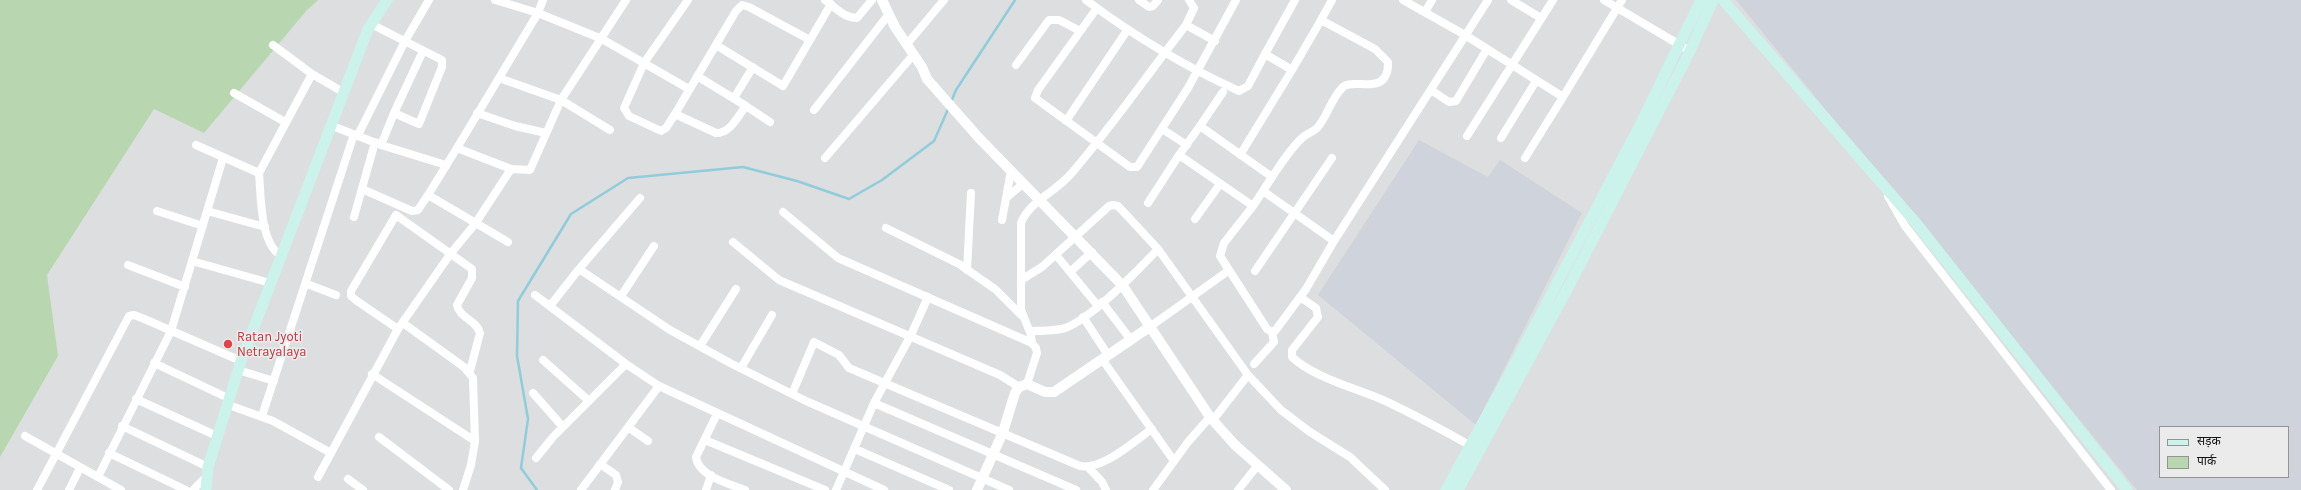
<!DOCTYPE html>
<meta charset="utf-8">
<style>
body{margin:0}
#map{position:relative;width:2301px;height:490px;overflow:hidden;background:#dddedf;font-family:Karla,"Noto Sans Devanagari",sans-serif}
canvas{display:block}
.legend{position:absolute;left:2159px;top:426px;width:130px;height:52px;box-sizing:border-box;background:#ebebec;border:1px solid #949495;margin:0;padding:5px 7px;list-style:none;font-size:12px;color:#111212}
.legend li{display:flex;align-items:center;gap:8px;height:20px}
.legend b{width:20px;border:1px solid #949495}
</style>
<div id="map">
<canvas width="2301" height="490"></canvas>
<ul class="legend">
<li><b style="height:5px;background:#cbf3eb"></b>सड़क</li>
<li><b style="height:11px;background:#b8d7b0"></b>पार्क</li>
</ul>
</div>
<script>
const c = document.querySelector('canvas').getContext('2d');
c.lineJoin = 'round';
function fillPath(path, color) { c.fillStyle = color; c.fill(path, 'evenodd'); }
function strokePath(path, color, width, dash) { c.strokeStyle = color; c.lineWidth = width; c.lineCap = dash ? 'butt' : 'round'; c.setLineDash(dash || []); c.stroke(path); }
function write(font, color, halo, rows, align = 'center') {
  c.font = font + ' Karla,sans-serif'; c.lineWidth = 3.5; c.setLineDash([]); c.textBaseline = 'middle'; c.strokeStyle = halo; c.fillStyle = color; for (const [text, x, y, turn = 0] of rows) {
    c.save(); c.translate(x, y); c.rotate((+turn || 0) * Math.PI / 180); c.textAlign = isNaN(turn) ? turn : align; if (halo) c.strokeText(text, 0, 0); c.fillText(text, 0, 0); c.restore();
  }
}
fillPath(new Path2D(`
 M1736 0H2301V490H2137ZM2160 427H2288V477H2160Z
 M1419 140 1488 177 1500 160 1582 213 1476 425 1318 295Z`), '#cfd3db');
fillPath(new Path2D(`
 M0 0H318L307 10 204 133 154 109 47 275 58 356 0 457Z`), '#b8d7b0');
strokePath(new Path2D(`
 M951 102 956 90 1015 0
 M537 490 521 468 528 419 517 356 518 301 571 214 628 178 743 167 797 181 849 199 882 180 934 141 949 107`), '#91ccdb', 2.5);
strokePath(new Path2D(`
 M495 0 538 13 602 39 689 89
 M825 0C835 7 844 18 857 18L872 0
 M1086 0C1134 36 1184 66 1239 91L1248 86 1265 54
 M1139 0 1149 7 1153 6 1158 0
 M1403 0 1465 35 1563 97 1622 0
 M1511 0 1541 18
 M1604 0 1690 51
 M1097 8 1038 90 1035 98 1130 167H1137L1188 88 1236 0
 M1425 12 1432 0
 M371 24 442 60V67L419 124 394 113 381 145
 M1186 25 1215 41
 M810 40 831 4
 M907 44 944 0
 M273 45 312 74 343 92
 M1016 65 1049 20H1059L1080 31
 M1292 70 1321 20
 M697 76 746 106C738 116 730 134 716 133L675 114 736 11 742 5 749 7 810 40 783 86 716 45
 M1431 90 1449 102 1456 101 1487 49
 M234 93 285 122
 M734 98 753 67
 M746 106 770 122
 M814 110 889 14
 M394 113 423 51
 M477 113 515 126 546 133
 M675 114 666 128 661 131 629 116 624 108 644 63 688 0
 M1066 121 1128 29
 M330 125 381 145 446 165
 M1200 126 1223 92
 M1162 129 1187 145
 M610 130 561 100 626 0
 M358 135 405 41 429 0
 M1467 136 1553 0
 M1501 138 1536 81
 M196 145 259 173 312 74
 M457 148 499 78
 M1240 155 1292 70 1265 54 1295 0
 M825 158 914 54
 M1525 158 1563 97
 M259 173C261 196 260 242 280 255
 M1272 177C1281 164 1290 149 1302 138 1306 134 1313 132 1317 128 1328 116 1331 98 1343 87 1353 77 1389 98 1388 62L1375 49 1321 20 1332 0
 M362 189 412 211 418 210 428 195
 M1263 191 1272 177 1200 126 1179 155 1253 206 1263 191 1334 241
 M1888 196 1905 226 2111 490
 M640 198 579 269 670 330 732 364 806 401 1009 490
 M1006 198 1024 183
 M1148 203 1179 155
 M1253 206 1224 243 1220 256 1267 329 1272 332 1275 331 1306 289 1334 241 1488 0
 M157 211 203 226
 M207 211 265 227
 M783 212 838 258 1032 343 1036 348 1037 353 1027 384
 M354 217 375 142
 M1195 219 1220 184
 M1002 220 1011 171
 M886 228 959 264 995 289 1022 316
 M508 242 428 195 457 148 511 169
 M733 242 779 280 1000 375 1019 387
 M1056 255 1098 306
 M192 261 270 283
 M128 265 185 287
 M967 270 971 193
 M1255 271 1332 158
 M1070 272 1092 252
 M1021 280 1042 267 1109 206 1113 205 1118 206 1158 249 1248 375 1281 410 1310 432 1350 457 1385 490
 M307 284 336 295
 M535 295 626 364 659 386 884 490
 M621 296 654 246
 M1300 297 1316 308 1318 317 1292 350V357C1313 377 1355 388 1383 400 1414 414 1444 431 1475 448
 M1102 302 1131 340
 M550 306 579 269
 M1083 317 1108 355
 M403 323 464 367 473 378 475 441 471 465 463 490
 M1151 326 1228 271
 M398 329 357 301 351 296V291L396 215 472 269V278L457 305C460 319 476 319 480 333L470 371
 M1030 331C1040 331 1051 331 1061 329 1087 324 1139 269 1158 249
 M1032 343 1031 335 1021 310V223C1030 201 1055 192 1070 175 1112 127 1147 75 1186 25L1194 8 1189 0
 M700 346 736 289
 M1102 359 1174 461
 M543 360 589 401
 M154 363 228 398
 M1254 364 1274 342 1272 332
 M741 368 772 315
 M238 370 274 381
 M372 374 475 441
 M533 393 563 427
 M792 394 814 342 839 355 849 368 1080 466C1103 470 1133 442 1152 429
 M136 399 217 436
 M874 403 1076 490
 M226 404 273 421 331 453
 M717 414 696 457C698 476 730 484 745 490
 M262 416 354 134
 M1213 420 1248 375
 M122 426 208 467
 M628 427 648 441
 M25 436 121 490
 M379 437 449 490
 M705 440 825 490
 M855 449 949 490
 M109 453 186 490
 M536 458 553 437 626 364
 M600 464 616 475 618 482 615 490
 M1088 467 1102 482 1106 490
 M98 477 171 331 223 158
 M318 477 398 329 451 253 475 224 511 169 530 170 561 100 499 78 538 13 543 0
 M348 479 363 490
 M37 490 129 316 134 315 142 318 241 361
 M69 490 80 468
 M193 490 207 476
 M581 490 659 386
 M706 490 711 475
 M836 490 874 403 911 335 928 297
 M1153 490 1188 442 1210 417
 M1238 490 1258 465`), '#fff', 8);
strokePath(new Path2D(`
 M882 0 895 27 922 67 927 79 979 138 1123 286 1210 417 1235 445 1286 490
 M977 490 1003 432 1015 393 1019 387 1027 384 1045 392H1054L1151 326`), '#fff', 10);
strokePath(new Path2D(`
 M1723 0 1916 223 2127 490
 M206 490 208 467 241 361 368 29 387 0
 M1446 490 1510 373 1640 125 1701 0
 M1458 490 1570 284 1690 51 1713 0`), '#cbf3eb', 11);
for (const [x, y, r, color] of [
 [228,344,5,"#e0444e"]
]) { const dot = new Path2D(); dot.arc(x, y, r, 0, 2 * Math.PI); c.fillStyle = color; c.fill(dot); strokePath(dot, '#ebebec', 1.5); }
write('13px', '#be3a42', '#ebebec', [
 ["Ratan Jyoti",237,337],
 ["Netrayalaya",237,352]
], 'left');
</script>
